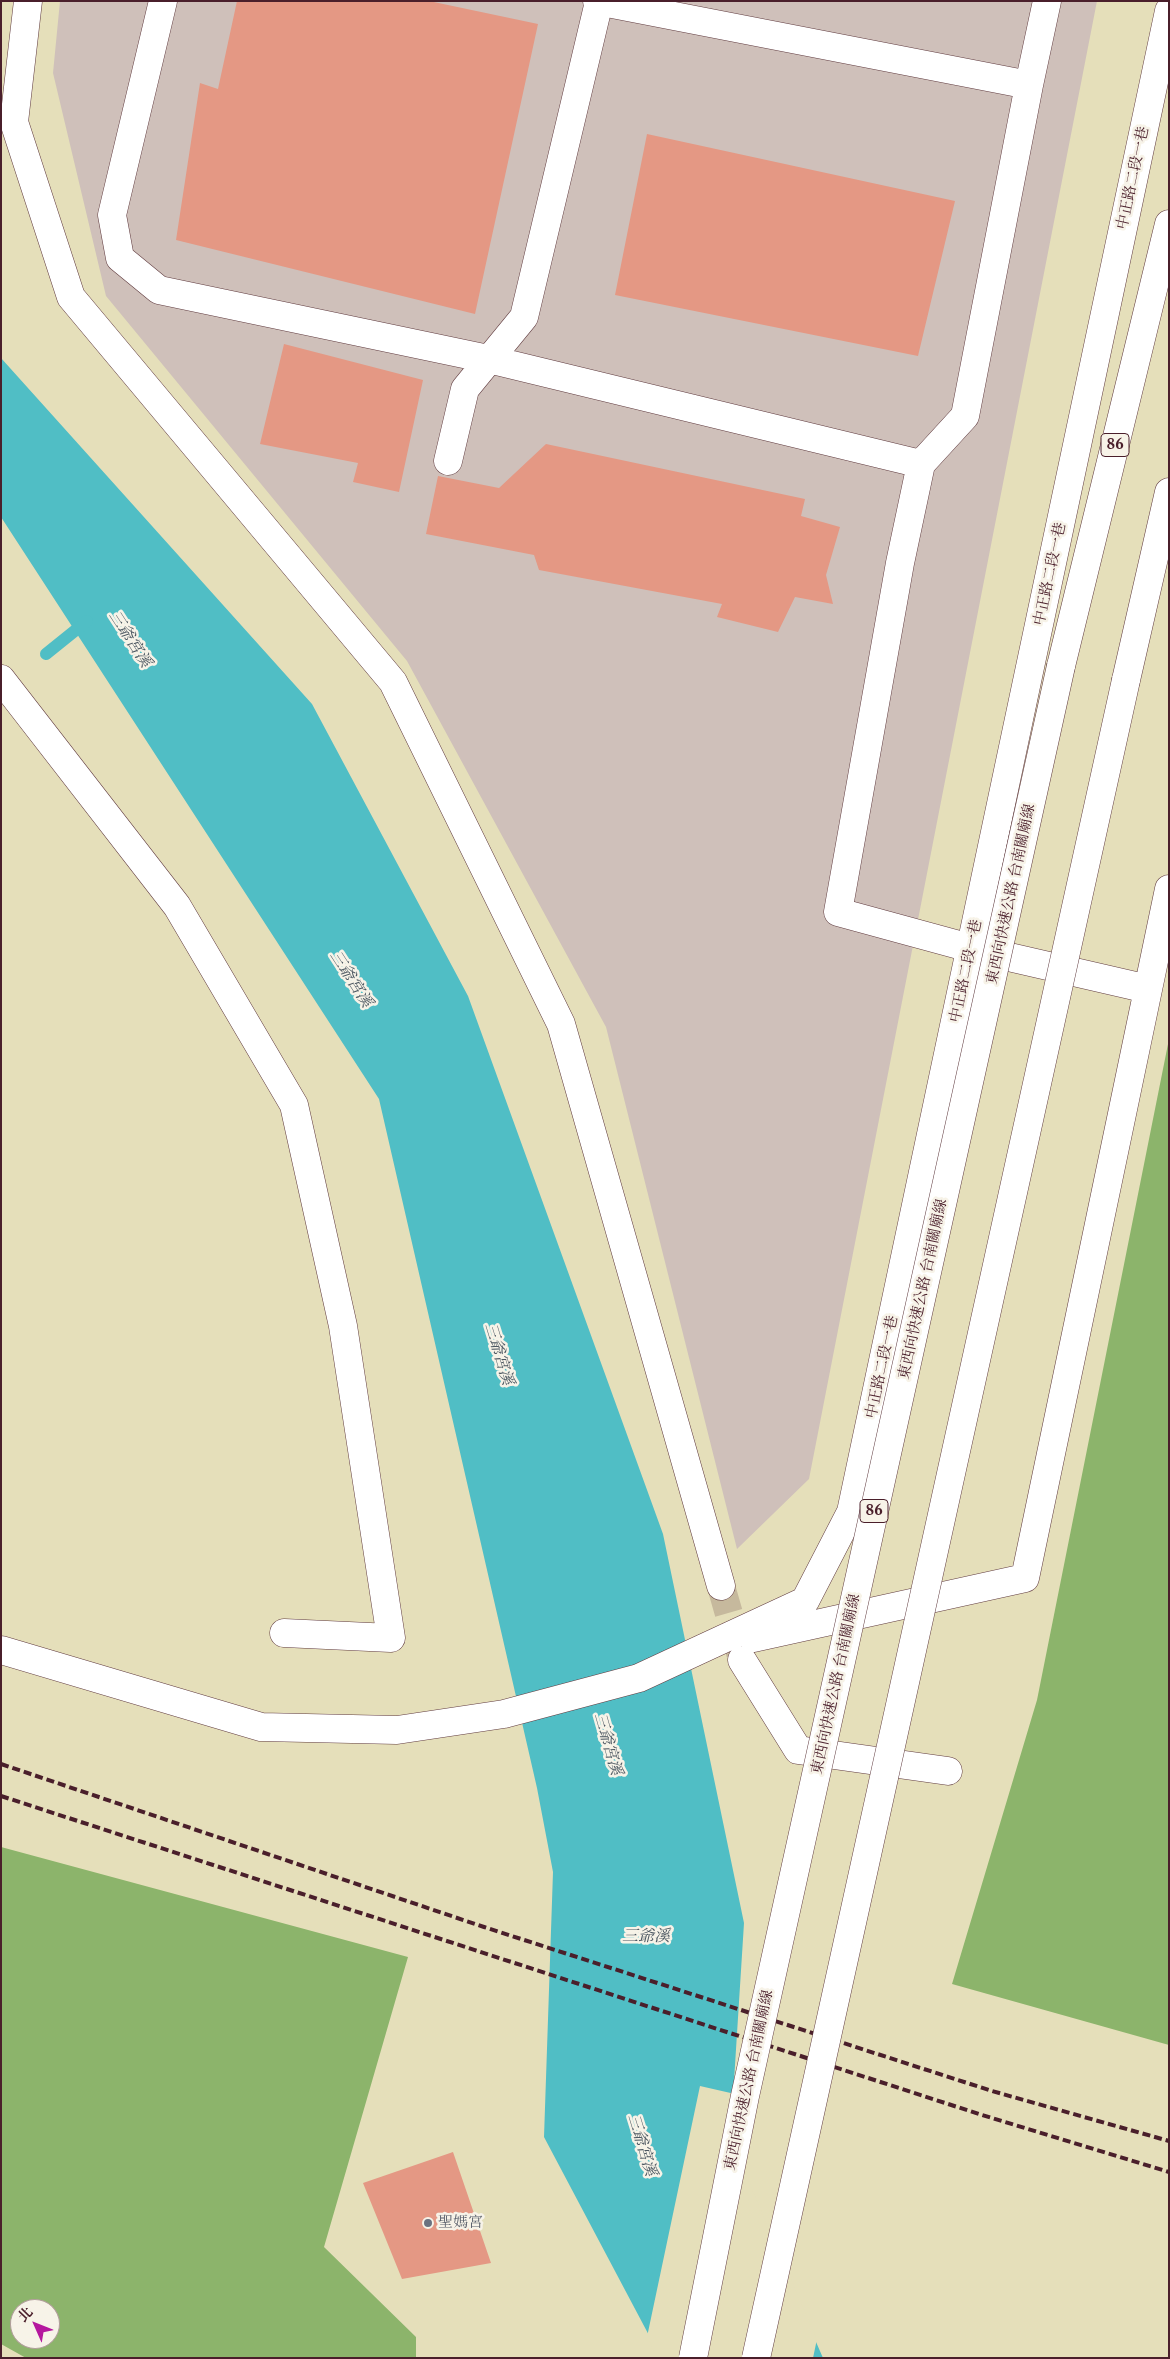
<!DOCTYPE html>
<meta charset="utf-8">
<style>
body{margin:0}
#map{position:relative;width:1170px;height:2359px;overflow:hidden;background:#e5dfba;font-family:"Libre Caslon Text","Noto Serif TC",serif}
canvas{display:block}
.frame{position:absolute;inset:0;border:2px solid #4a1f2b;pointer-events:none}
.north{position:absolute;left:10px;top:2299px;width:50px;height:50px;box-sizing:border-box;background:#f7f3e8;border:1px solid #b29e9c;border-radius:50%;rotate:314deg;font-size:14px;font-weight:700;line-height:20px;text-align:center;color:#4a1f2b}
.north::after{content:'';display:block;margin:auto;width:18px;height:22px;background:#b5179e;clip-path:polygon(50% 0,100% 100%,50% 72%,0 100%)}
</style>
<div id="map">
<canvas width="1170" height="2359"></canvas>
<div class="frame"></div>
<div class="north">北</div>
</div>
<script>
const c = document.querySelector('canvas').getContext('2d');
c.lineJoin = 'round';
function fillPath(path, color) { c.fillStyle = color; c.fill(path, 'evenodd'); }
function strokePath(path, color, width, dash) { c.strokeStyle = color; c.lineWidth = width; c.lineCap = dash ? 'butt' : 'round'; c.setLineDash(dash || []); c.stroke(path); }
function write(font, color, halo, rows, align = 'center') {
  c.font = font + ' "Libre Caslon Text","Noto Serif TC",serif'; c.lineWidth = 5; c.setLineDash([]); c.textBaseline = 'middle'; c.strokeStyle = halo; c.fillStyle = color; for (const [text, x, y, turn = 0] of rows) {
    c.save(); c.translate(x, y); c.rotate((+turn || 0) * Math.PI / 180); c.textAlign = isNaN(turn) ? turn : align; if (halo) c.strokeText(text, 0, 0); c.fillText(text, 0, 0); c.restore();
  }
}
fillPath(new Path2D(`
 M60 1H1097L809 1479 737 1549 606 1027 407 661 106 296 53 73Z`), '#cfc0ba');
fillPath(new Path2D(`
 M1169 1039V2045L952 1984 1037 1700Z
 M1 1847 408 1957 324 2247 416 2337V2358H26L1 2344ZM20 2309H50V2339H20Z`), '#8cb46b');
fillPath(new Path2D(`
 M1 358 312 704 468 996 663 1534 744 1923 730 2144 823 2358H661L544 2137 553 1872 537 1788 379 1099 1 517Z`), '#50bec5');
fillPath(new Path2D(`
 M700 2086 735 2094 732 2143 817 2339 813 2358H658L647 2337Z`), '#e5dfba');
strokePath(new Path2D(`
 M46 654 87 621`), '#50bec5', 12);
fillPath(new Path2D(`
 M237 1H429L538 24 475 314 176 240 200 83 218 89Z
 M647 134 955 201 918 356 615 295Z
 M284 344 423 380 399 492 353 482 358 463 260 444Z
 M546 444 805 499 801 516 840 527 826 575 833 604 795 597 778 632 717 617 722 604 539 570 534 555 426 534 438 476 499 488Z
 M453 2152 491 2263 402 2279 363 2183Z`), '#e49884');
strokePath(new Path2D(`
 M721 1586 741 1656`), '#c6b99d', 28, [28, 14]);
const minor = new Path2D(`
 M28 1 14 122 71 297 393 682 561 1024 721 1586
 M163 1 112 215 120 258 159 290 488 359 921 464
 M597 1 1029 85
 M1047 1 1029 85 965 416 921 464 900 563 838 912 970 948 1148 989
 M448 461 465 389 524 317 599 2
 M1 679 177 906 294 1105 343 1326 391 1638 284 1633
 M753 1638 1025 1578 1169 889
 M1 1650 261 1727 397 1730 504 1714 639 1678 805 1601 851 1512 1169 11
 M742 1660 798 1750 948 1771`);
const highway = new Path2D(`
 M1061 666 1169 224
 M1126 680 1169 492`);
strokePath(minor, '#613c40', 29);
strokePath(highway, '#613c40', 29);
strokePath(minor, '#fff', 28);
strokePath(highway, '#fff', 28);
strokePath(new Path2D(`
 M1 1764 484 1927 992 2091 1169 2141
 M1 1796 982 2115 1169 2172`), '#4a1f2b', 4, [8, 4]);
const highwayBridge = new Path2D(`
 M693 2358 745 2096 1061 666
 M756 2358 1126 680`);
strokePath(highwayBridge, '#613c40', 29, []);
strokePath(highwayBridge, '#fff', 28);
for (const [x, y, r, color] of [
 [428,2223,5,"#6b7280"]
]) { const dot = new Path2D(); dot.arc(x, y, r, 0, 2 * Math.PI); c.fillStyle = color; c.fill(dot); strokePath(dot, '#f7f3e8', 2); }
for (const [x, y, w] of [
 [1115,445,28],
 [874,1511,28]
]) { const box = new Path2D(); box.roundRect(x - w / 2, y - 11.5, w, 23, 4); c.fillStyle = '#f7f3e8'; c.fill(box); strokePath(box, '#4a1f2b', 1); }
write('bold 14px', '#4a1f2b', null, [
 ["86",1115,445],
 ["86",874,1511]
]);
write('15px', '#4a1f2b', '#f7f3e8', [
 ["中正路二段一巷",1133,178,-78],
 ["中正路二段一巷",1050,574,-78],
 ["東西向快速公路 台南關廟線",1011,894,-78],
 ["中正路二段一巷",966,971,-78],
 ["東西向快速公路 台南關廟線",923,1289,-78],
 ["中正路二段一巷",882,1367,-78],
 ["東西向快速公路 台南關廟線",836,1684,-78],
 ["東西向快速公路 台南關廟線",749,2080,-78]
]);
write('15px', '#5b616d', '#f7f3e8', [
 ["聖媽宮",438,2223]
], 'left');
write('italic 16px', '#4c5761', '#f7f3e8', [
 ["三爺宮溪",130,639,57],
 ["三爺宮溪",351,979,57],
 ["三爺宮溪",499,1354,73],
 ["三爺宮溪",608,1744,74],
 ["三爺溪",646,1936],
 ["三爺宮溪",642,2145,73]
]);
</script>
